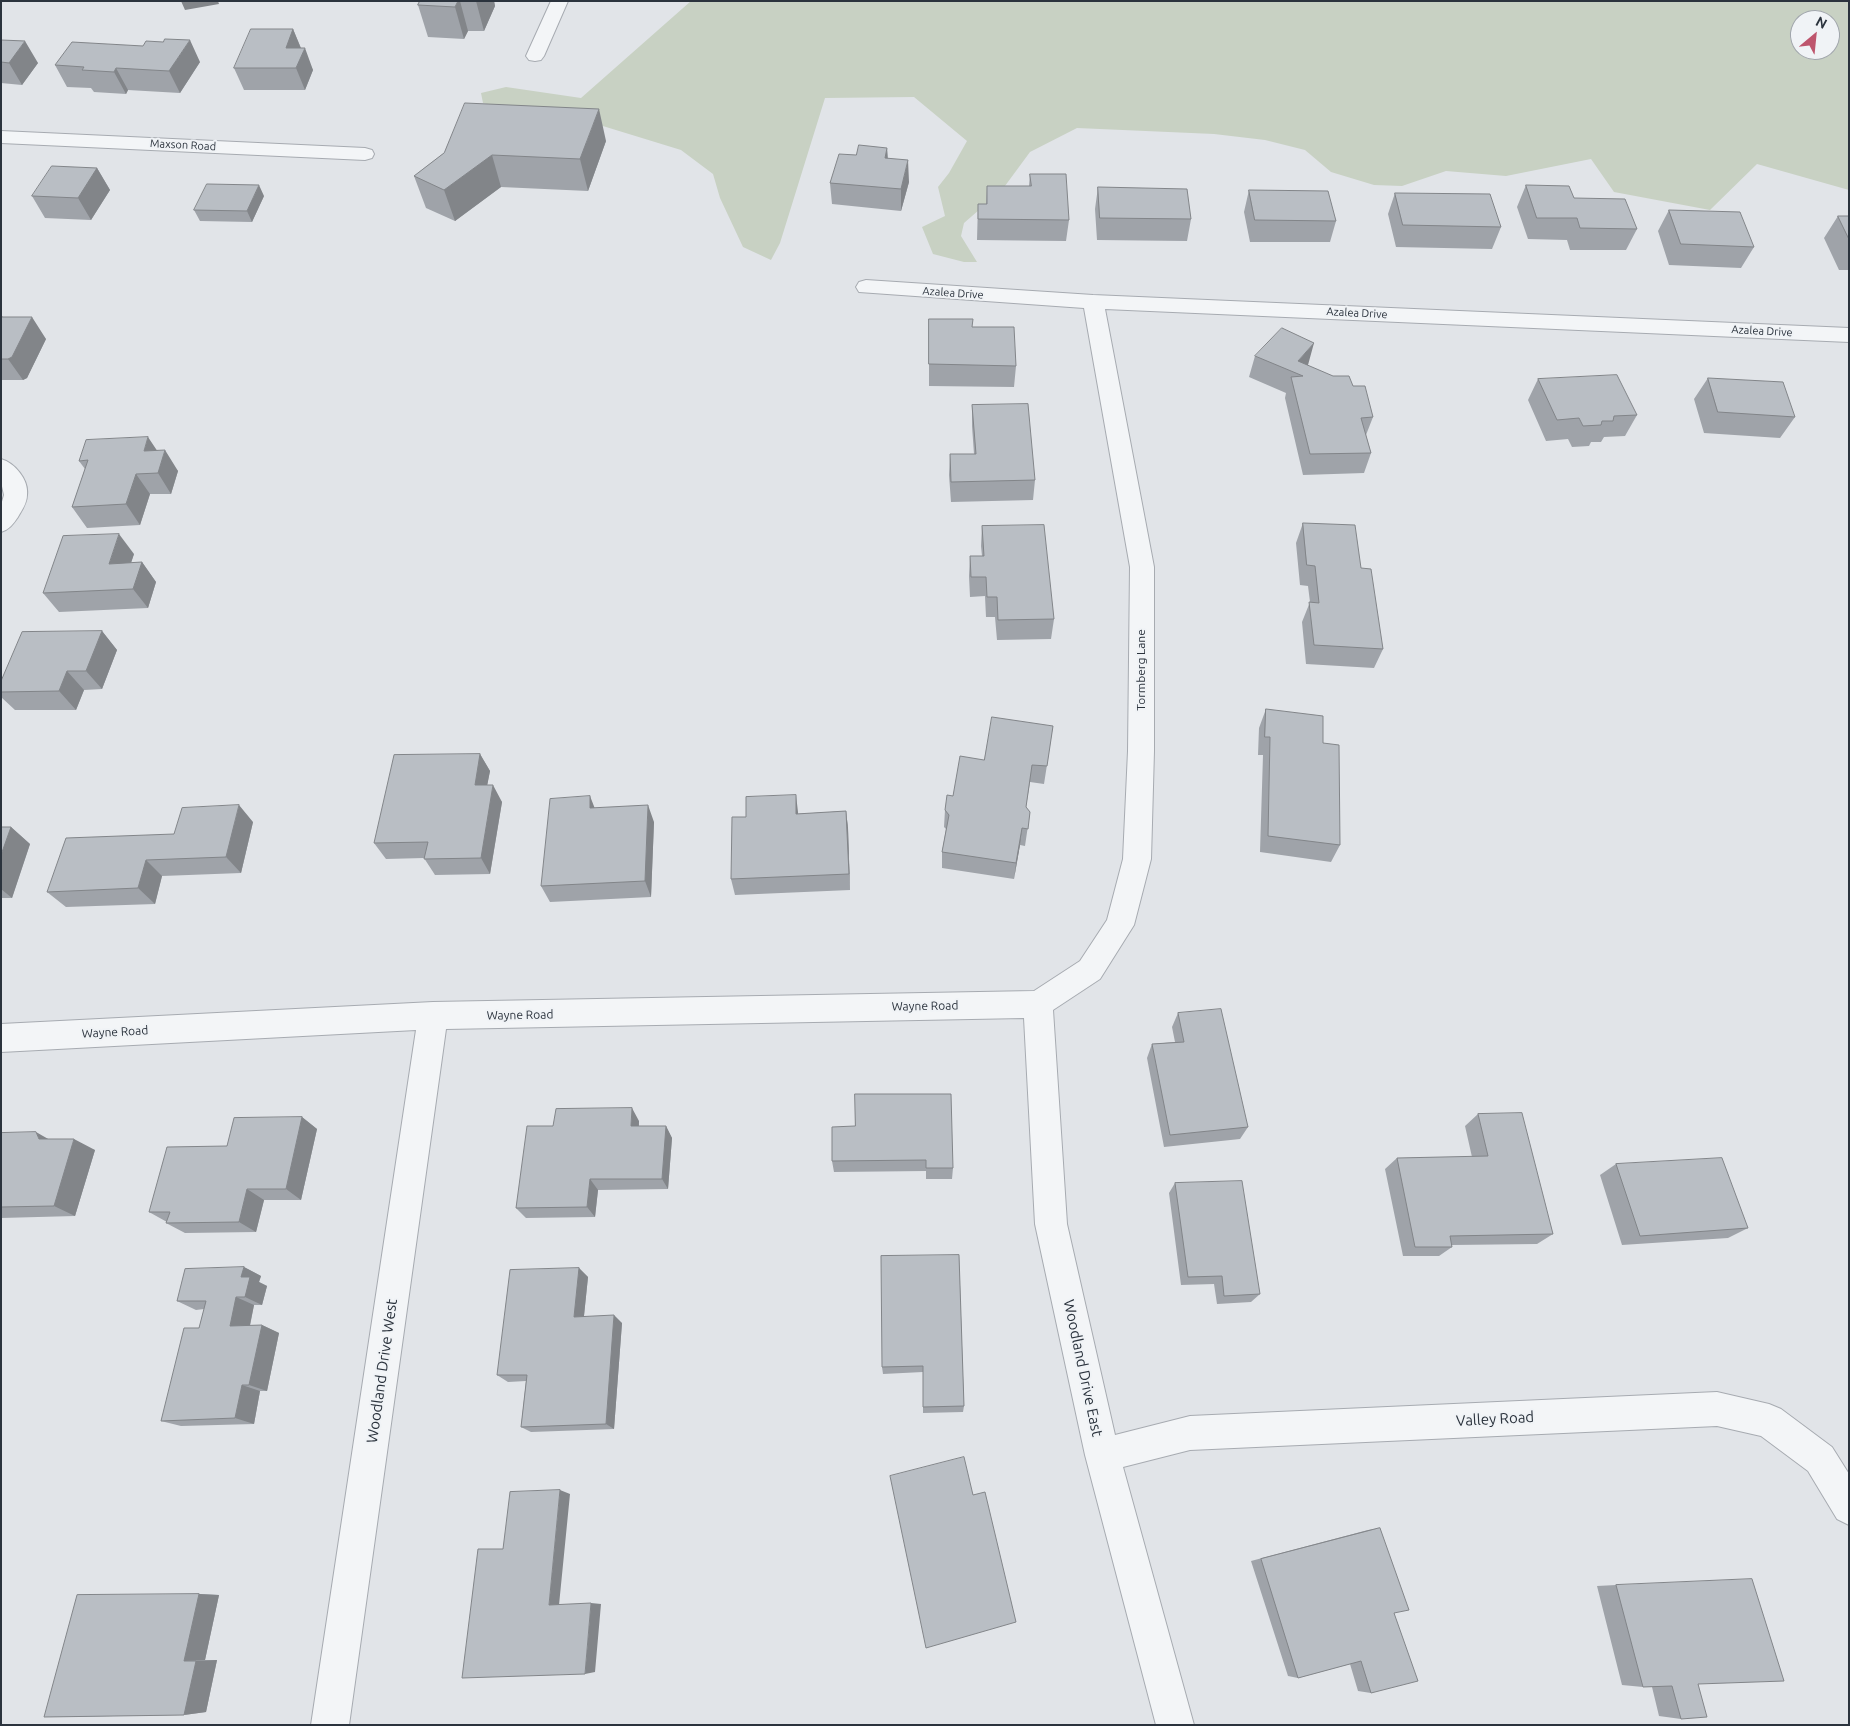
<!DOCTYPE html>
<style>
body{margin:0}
#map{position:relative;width:1850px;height:1726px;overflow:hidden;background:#e1e4e8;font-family:Ubuntu,sans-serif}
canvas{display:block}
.frame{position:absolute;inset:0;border:2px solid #2b333d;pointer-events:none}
.north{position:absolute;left:1790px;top:10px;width:50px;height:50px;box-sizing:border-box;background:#f0f3f6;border:1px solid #a1a6ac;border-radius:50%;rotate:28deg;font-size:14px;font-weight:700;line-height:20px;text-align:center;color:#2b333d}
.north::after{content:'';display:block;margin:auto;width:18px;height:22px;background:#be556d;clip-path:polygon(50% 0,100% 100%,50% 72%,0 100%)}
</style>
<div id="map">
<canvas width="1850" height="1726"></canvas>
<div class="frame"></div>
<div class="north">N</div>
</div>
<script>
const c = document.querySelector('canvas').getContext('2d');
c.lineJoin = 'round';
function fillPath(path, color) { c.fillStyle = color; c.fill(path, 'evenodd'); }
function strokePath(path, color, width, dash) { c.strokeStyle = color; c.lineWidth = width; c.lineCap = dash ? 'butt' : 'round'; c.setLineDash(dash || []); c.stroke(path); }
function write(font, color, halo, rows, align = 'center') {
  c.font = font + ' Ubuntu,sans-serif'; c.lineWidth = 4; c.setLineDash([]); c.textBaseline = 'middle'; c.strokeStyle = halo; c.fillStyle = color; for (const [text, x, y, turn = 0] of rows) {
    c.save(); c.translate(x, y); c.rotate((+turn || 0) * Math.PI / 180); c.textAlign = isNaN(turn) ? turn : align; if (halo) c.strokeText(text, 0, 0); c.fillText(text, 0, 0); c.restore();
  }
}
fillPath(new Path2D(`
 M691 1H1849V190L1757 164 1710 210 1614 192 1591 159 1506 176 1446 171 1402 186 1374 185 1331 172 1305 150 1265 140 1214 134 1077 128 1030 152 1002 190 964 223 961 236 977 262H964L933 254 922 227 945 216 938 187 949 173 967 141 914 97 825 98 780 243 771 260 743 247 720 198 713 174 681 150 580 119 515 112 483 103 481 93 506 87 581 98ZM1800 20H1830V50H1800Z`), '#c8d1c3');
const minor = new Path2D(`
 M551 1H568L544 56 541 60 535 61 529 60 526 56Z
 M1 131 365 148 372 150 374 154 372 158 365 160 1 143Z
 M866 280 1093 295 1849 328V342L1105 309 1154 567V751L1151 859 1134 925 1100 979 1053 1010 1067 1224 1115 1435 1190 1416 1717 1392 1769 1404 1781 1409 1832 1447 1849 1474V1525L1837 1519 1808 1471 1761 1436 1717 1426 1190 1450 1123 1467 1194 1725H1156L1085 1455 1035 1224 1024 1018 446 1029 349 1725H311L416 1030 1 1052V1024L433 1002 1034 991 1080 961 1107 920 1123 859 1128 751 1130 567 1084 308 859 292 856 287 859 282Z
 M1 459C15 463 29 480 27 495 27 503 22 510 18 517 13 524 10 529 1 532V505L4 495 1 482Z`);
strokePath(minor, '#a7abb1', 2);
fillPath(minor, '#f3f5f7');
fillPath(new Path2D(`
 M420 1H494L495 6 484 31H468L464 39 428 37 418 5Z
 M293 29 301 48 313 70 305 90H244L234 68Z
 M1 40 38 63 22 85 1 83Z
 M200 62 180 93 128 90 126 94 94 92 91 88 67 87 55 65Z
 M606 141 588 191 501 187 455 221 426 208 414 176 444 153Z
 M887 148 888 158 909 182 901 211 832 204 830 183 856 155Z
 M97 168 110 190 91 220 45 218 32 196Z
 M1030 174 1069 220 1066 241 977 240 978 204H986L987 186H1029Z
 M1526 185 1574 198 1637 229 1626 250H1570L1567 240 1528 239 1517 207Z
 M1098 187 1191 219 1187 241 1097 240 1095 209Z
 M1249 190 1336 221 1330 242H1250L1244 212Z
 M1395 193 1501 227 1492 249 1396 247 1388 214Z
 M264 196 252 222 200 221 194 210Z
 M1669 210 1754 247 1741 268 1669 265 1658 231Z
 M1838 216H1849V270H1839L1824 238Z
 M1 315 3 317 46 339 27 378 23 380H1Z
 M929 319 972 327 1016 366 1014 387 929 386Z
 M1255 356 1308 365H1307L1353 386 1373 417 1366 435 1371 453 1364 473 1303 475 1285 398 1286 393 1249 377Z
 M1708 378 1795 417 1780 438 1704 433 1694 399Z
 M1538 379 1637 415 1625 436 1604 437 1601 442H1591L1589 446 1572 447 1568 439 1546 441 1528 400Z
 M972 405 1035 480 1033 500 951 502 949 475 950 454H974L972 426Z
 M157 450 178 471 171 494H150L140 525 87 528 72 507 85 469 79 461Z
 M1303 523 1361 568 1383 649 1374 668 1306 664 1302 622 1310 602 1308 586 1300 585 1296 543Z
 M982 526 1054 619 1051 639 997 640 995 617H986L985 596 970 597 969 576 970 556H982L981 546Z
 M134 554 131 563 142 562 156 582 148 608 59 612 43 593Z
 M102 631 117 650 102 689 84 690 76 710H15L1 697V681Z
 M1266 709 1323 743 1340 845 1331 862 1260 852 1263 755H1258L1259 728Z
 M1053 726 1044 784 1030 782 1026 807 1030 812 1025 846 1020 845 1014 879 942 868V852L946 829 944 827 945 810 953 796 984 760Z
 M480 754 490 771 487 785 502 802 490 874 435 875 424 858 386 859 374 843Z
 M595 808 654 822 651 897 550 902 541 886Z
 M846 811 848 828 850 890 735 895 731 879 746 817Z
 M253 822 241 873 162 876 155 904 66 907 47 892 174 834Z
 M1 827H11L30 844 12 898H1Z
 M1178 1013 1248 1127 1240 1139 1164 1147 1147 1058 1152 1044 1175 1042 1172 1027Z
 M1478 1114 1553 1234 1537 1244 1452 1245V1247L1439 1256H1403L1385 1169 1397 1158 1472 1157 1465 1126Z
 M302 1117 317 1129 301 1200H264L256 1232 185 1233 166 1223 167 1222 149 1212 227 1146Z
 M639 1121V1126H666L672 1138 668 1189 598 1190 595 1217 526 1218 516 1208 553 1126Z
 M832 1127 953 1168 952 1179H926V1171L834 1172 832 1161Z
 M1 1133 48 1139 95 1150 75 1216 1 1218Z
 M1616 1164 1748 1228 1728 1238 1622 1245 1600 1175Z
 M1175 1183 1260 1294 1251 1302 1217 1304 1214 1284 1181 1285 1169 1193Z
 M959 1255 964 1406 963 1412 923 1413V1372L883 1374 882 1367Z
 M244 1267 261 1276 259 1282 267 1286 262 1305H254L250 1326 262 1325 279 1333 267 1391H260L254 1424 181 1426 161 1421 199 1328 204 1309 196 1310 177 1301Z
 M579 1268 588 1277 584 1316 622 1323 614 1429 531 1432 521 1427 526 1381 508 1382 497 1375Z
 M1380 1528 1394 1613 1371 1693 1358 1691 1350 1664 1298 1678 1288 1676 1251 1561 1368 1530Z
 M1616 1585 1698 1684 1681 1719 1659 1716 1652 1687H1643L1622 1685 1597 1586Z
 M199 1594 219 1595 205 1660H217L206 1712 184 1715 44 1717Z`), '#9fa3a9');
fillPath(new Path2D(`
 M181 1H218L219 4 185 10Z
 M458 1H460L468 31 464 39 455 7Z
 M476 1H494L495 6 484 31Z
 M293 29 302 51 286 48Z
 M190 40 200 62 180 93 169 71Z
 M25 41 38 63 22 85 9 63Z
 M305 48 313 70 305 90 296 68Z
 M116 68 128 90 126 94 114 72Z
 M599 109 606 141 588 191 580 159Z
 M887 148 888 170 885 158Z
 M492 155 501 187 455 221 444 190Z
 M908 160 909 182 901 211V189Z
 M97 168 110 190 91 220 78 198Z
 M259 185 264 196 252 222 247 211Z
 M32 317 46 339 27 378 23 380 8 359Z
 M1314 343 1308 365 1299 375 1298 361Z
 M148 437 162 458 144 451Z
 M165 450 178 471 171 494 158 473Z
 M136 474 150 494 140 525 126 504Z
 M119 534 134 554 124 583 109 564Z
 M142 562 156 582 148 608 133 589Z
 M102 631 117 650 102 689 86 671Z
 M67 671 84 690 76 710 59 691Z
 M480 754 490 771 484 802 475 785Z
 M493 785 502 802 490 874 481 858Z
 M796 795 798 812 799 831 796 814Z
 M590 796 597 814 590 808Z
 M239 805 253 822 241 873 226 857Z
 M648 805 654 822 651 897 645 881Z
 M846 811 848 828 850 890 849 874Z
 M11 827 30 844 12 898 1 889V855Z
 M1022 828 1020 845 1014 879 1016 863Z
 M146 860 162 876 155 904 138 888Z
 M632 1108 639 1121 638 1138 631 1126Z
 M302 1117 317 1129 301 1200 286 1189Z
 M666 1126 672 1138 668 1189 662 1179Z
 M36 1132 57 1144 39 1139Z
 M74 1139 95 1150 75 1216 54 1206Z
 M590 1179 598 1190 595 1217 587 1207Z
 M247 1189 264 1200 256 1232 239 1222Z
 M244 1267 261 1276 259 1282 267 1286 262 1305 245 1297 241 1277Z
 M579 1268 588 1277 583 1325 574 1317Z
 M236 1297 254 1305 248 1334 230 1326Z
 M614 1315 622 1323 614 1429 606 1424Z
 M262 1325 279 1333 267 1391 249 1385Z
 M242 1385 260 1391 254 1424 235 1418Z
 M560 1490 570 1494 559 1605H549Z
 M199 1594 219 1595 205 1660 184 1661Z
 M591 1603 601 1604 595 1672 585 1674Z
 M217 1660 206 1712 184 1715 196 1661Z`), '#828589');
const building = new Path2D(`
 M420 1H458L455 7 418 5Z
 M251 29H293L286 48H305L296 68H234Z
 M165 39 190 40 169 71 116 68 114 72 82 70 84 67 55 65 72 42 143 46 146 41 163 42Z
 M1 40 25 41 9 63 1 62Z
 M465 103 599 109 580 159 492 155 444 190 414 176 444 153Z
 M859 145 887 148 885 158 908 160 901 189 830 183 839 154 856 155Z
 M52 166 97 168 78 198 32 196Z
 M1030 174H1066L1069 220 978 219V204H987V186H1031Z
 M207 184 259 185 247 211 194 210Z
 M1526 185 1569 186 1574 198 1625 199 1637 229 1580 228 1577 218H1537Z
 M1098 187 1187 189 1191 219 1100 218Z
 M1249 190 1328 191 1336 221 1255 220Z
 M1395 193 1490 194 1501 227 1403 225Z
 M1669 210 1740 212 1754 247 1681 244Z
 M1838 216H1849V239Z
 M1 317H32L12 357 8 359H1Z
 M929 319H973L972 327H1014L1016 366 929 364Z
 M1282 328 1314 343 1298 361 1333 376H1349L1353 386H1365L1373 417 1361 418 1371 453 1310 454 1291 377 1303 376 1255 356Z
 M1617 375 1637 415 1614 416 1613 421H1602L1601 425 1583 426 1579 418 1557 420 1538 379Z
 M1708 378 1783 382 1795 417 1718 412Z
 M1028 404 1035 480 951 482 950 454H976L972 405Z
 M148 437 144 451 165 450 158 473 136 474 126 504 72 507 88 460 79 461 86 440Z
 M1303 523 1355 525 1361 568 1371 569 1383 649 1314 645 1309 602 1319 603 1315 566 1307 565Z
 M1044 525 1054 619 998 620 997 597H987L986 577H971L970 556H984L982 526Z
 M119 534 109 564 142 562 133 589 43 593 63 536Z
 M102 631 86 671H67L59 691 1 692V681L22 632Z
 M1266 709 1323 716V743L1339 745 1340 845 1268 836 1270 737H1265Z
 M992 717 1053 726 1047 766 1032 765 1026 807 1030 812 1028 829 1022 828 1016 863 942 852 949 815 945 810 947 795 953 796 960 756 984 760Z
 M480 754 475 785H493L481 858 424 859 428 842 374 843 394 755Z
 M796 795V814L846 811 849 874 731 879 732 817H746V797Z
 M590 796V808L648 805 645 881 541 886 550 799Z
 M239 805 226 857 146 860 138 888 47 892 66 838 174 834 182 808Z
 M1 827H11L1 855Z
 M1221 1009 1248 1127 1170 1135 1152 1044 1184 1042 1178 1013Z
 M855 1094H951L953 1168H926V1160L832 1161V1127L855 1126Z
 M632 1108 631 1126H666L662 1179H590L587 1207 516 1208 527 1126H553L556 1109Z
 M1522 1113 1553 1234 1450 1236 1452 1247H1415L1397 1158 1488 1156 1478 1114Z
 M302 1117 286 1189H247L239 1222 166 1223 170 1212H149L167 1147 227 1146 234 1118Z
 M36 1132 39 1139H74L54 1206 1 1207V1133Z
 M1722 1158 1748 1228 1640 1236 1616 1164Z
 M1242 1181 1260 1294 1224 1296 1222 1276 1188 1277 1175 1183Z
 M959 1255 964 1406 923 1407V1366L882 1367 881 1256Z
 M244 1267 241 1277H250L245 1297H236L230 1326 262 1325 249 1385H242L235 1418 161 1421 184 1328H199L206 1301H177L185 1269Z
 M579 1268 574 1317 614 1315 606 1424 521 1427 527 1375H497L510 1270Z
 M964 1457 973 1495 985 1492 1016 1622 926 1648 890 1476Z
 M560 1490 549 1605 591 1603 585 1674 462 1678 478 1549H503L510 1492Z
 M1380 1528 1409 1610 1394 1613 1418 1681 1371 1693 1361 1661 1298 1678 1261 1559Z
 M1752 1579 1784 1681 1698 1684 1707 1717 1681 1719 1672 1686 1643 1687 1616 1585Z
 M199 1594 184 1661H196L184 1715 44 1717 77 1595Z`);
fillPath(building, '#b9bec4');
strokePath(building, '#828589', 1);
write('11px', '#2b333d', '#f0f3f6', [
 ["Maxson Road",183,145,3],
 ["Azalea Drive",953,293,4],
 ["Azalea Drive",1357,313,3],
 ["Azalea Drive",1762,331,3]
]);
write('12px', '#2b333d', '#f0f3f6', [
 ["Tormberg Lane",1141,670,-90],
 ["Wayne Road",925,1006,-1],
 ["Wayne Road",520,1015,-1],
 ["Wayne Road",115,1032,-3]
]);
write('15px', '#2b333d', '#f0f3f6', [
 ["Woodland Drive East",1083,1368,78],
 ["Woodland Drive West",382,1371,-82],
 ["Valley Road",1495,1419,-3]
]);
</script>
